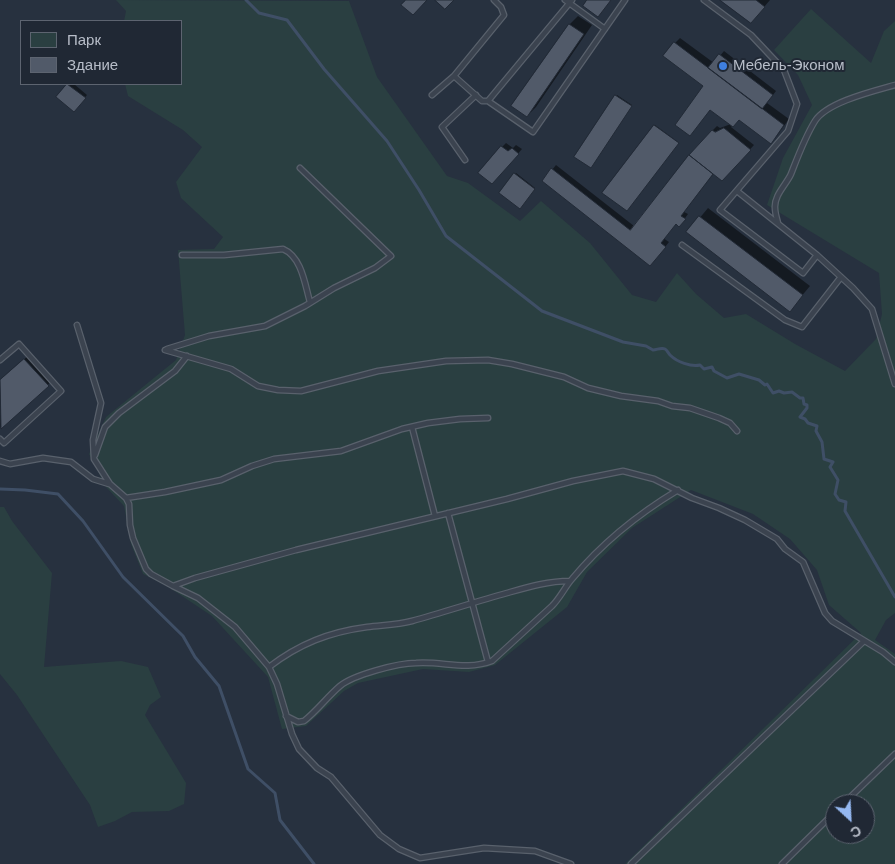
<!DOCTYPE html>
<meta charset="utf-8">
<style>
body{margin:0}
#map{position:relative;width:895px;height:864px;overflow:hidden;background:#27313f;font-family:Helvetica,sans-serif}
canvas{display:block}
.legend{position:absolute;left:20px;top:20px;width:162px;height:65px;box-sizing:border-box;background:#202834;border:1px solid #5d6470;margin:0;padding:6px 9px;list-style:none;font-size:15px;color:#b8bec9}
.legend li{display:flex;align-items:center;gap:10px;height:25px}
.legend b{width:25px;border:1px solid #5d6470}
.north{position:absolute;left:825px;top:794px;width:50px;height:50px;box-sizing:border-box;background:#202834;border:1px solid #5d6470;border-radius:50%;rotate:155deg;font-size:14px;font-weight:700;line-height:20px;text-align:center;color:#b8bec9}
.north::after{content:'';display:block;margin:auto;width:18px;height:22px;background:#95b8f1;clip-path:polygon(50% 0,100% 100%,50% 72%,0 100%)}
</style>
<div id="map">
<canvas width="895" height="864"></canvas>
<ul class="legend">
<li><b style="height:14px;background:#2a3f41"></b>Парк</li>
<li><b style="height:14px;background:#515a69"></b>Здание</li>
</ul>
<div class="north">С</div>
</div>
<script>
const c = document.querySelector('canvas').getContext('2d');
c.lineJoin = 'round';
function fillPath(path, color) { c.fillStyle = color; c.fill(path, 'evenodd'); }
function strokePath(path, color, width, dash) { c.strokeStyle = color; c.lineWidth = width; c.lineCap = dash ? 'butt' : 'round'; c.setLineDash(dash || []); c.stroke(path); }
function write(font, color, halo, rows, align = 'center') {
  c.font = font + ' Helvetica,sans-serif'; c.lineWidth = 4; c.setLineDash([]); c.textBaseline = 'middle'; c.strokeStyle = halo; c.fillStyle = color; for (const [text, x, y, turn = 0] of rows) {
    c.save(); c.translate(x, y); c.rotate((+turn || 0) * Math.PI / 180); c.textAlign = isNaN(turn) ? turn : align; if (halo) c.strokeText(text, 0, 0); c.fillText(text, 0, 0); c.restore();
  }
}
fillPath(new Path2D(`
 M116 0 349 1 377 77 447 176 468 183 520 221 541 201 590 243 632 295 656 302 677 273 696 294 724 318 746 314 795 344 845 371 876 339 882 314 879 273 767 205 783 158 812 105 798 75 774 50 811 9 871 63 884 31 895 21V613L886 620 875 640 895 654V864H625L861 633 829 605 817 570 790 539 753 514 691 490 632 528 587 572 567 607 495 665 469 672 423 669 358 683 344 691 306 726 282 729 268 677 212 616 167 586 143 574 131 544 124 506 106 487 89 454 106 417 176 360 185 335 178 250 214 249 223 237 181 198 176 182 202 147 183 130 128 96 125 84H181V21H124L126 11ZM835 804H865V834H835Z
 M0 507H4L12 521 52 573 44 667 121 661 148 667 161 697 150 705 145 715 186 783 184 804 169 811 132 812 115 821 98 827 90 805 17 695 0 674Z`), '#2a3f41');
fillPath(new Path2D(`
 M722 0H770L759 13Z
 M578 16 592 25 536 107 527 116 513 106 570 24Z
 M680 38 714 63 724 51 776 91 767 103 789 119 776 137 739 119 731 127 754 145 722 180 714 173 684 212 688 214 683 221 676 222 663 238 669 242 654 261 543 181 556 165 634 226 690 156 713 130 717 126 720 128 731 124 711 109 690 135 705 86 675 43Z
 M68 84H74L87 95 74 110 58 96Z
 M617 95 632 105 591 166 576 157Z
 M655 125 678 142 627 210 604 192Z
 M506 143 513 148 516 145 522 149 496 179 502 147Z
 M516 173 535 188 520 208 500 193Z
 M708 208 810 286 790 310 688 232Z
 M30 354 53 380 1 428 0 426V381Z`), '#0007');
strokePath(new Path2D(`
 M246 0 259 13 287 20 324 69 387 141 419 190 446 236 542 311 623 342 646 346 653 350C657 350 661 347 665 349 667 350 668 353 670 355 677 362 691 367 700 365L704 369 712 367 714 371 727 378 739 374 759 380 765 385 767 384 773 393 779 391 784 393 792 392 800 398H803L804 404 807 405V408L800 417 805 419 808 423 817 426 816 431 822 442 824 459 833 462 830 467 838 480 835 494 839 500 846 502 845 511 895 597
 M0 489 25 490 58 494 83 521 123 577 183 636 195 657 219 686 248 769 275 793 280 820 314 864`), '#3f4f66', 3);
const building = new Path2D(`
 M406 0H427L413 15 401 5Z
 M435 0H454L445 9Z
 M587 0H611L598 17 583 6Z
 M720 0H756L765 7 751 23Z
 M569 24 584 34 527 117 511 106Z
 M674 42 784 125 771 144 739 120 733 127 710 110 690 136 675 125 703 86 663 56Z
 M719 54 773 95 762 109 708 68Z
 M67 84 86 98 74 112 56 97Z
 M615 95 632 106 591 168 574 157Z
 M654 125 679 143 627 211 602 193Z
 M724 128 751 150 722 181 689 155 712 130 715 132Z
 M501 146 508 151 512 148 519 154 492 184 478 173Z
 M689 155 713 174 681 216 686 219 679 227 676 224 661 243 666 247 650 266 542 181 551 168 630 230Z
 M514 173 535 189 520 209 499 193Z
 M699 216 803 295 790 312 686 232Z
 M24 359 49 386 1 429 0 380Z`);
fillPath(building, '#515a69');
strokePath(building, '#222a36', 1);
const service = new Path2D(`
 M494 0 501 7 504 15 454 76 482 101H488L533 132 625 0
 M565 0 605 29
 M704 0 751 35 784 70 797 104 788 131 720 210 803 273 817 255 737 191
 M432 95 454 76
 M488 101 572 0
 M465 160 442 127 476 95
 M778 223C777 219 775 213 775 208 774 195 786 185 791 174 798 156 805 137 815 121 827 102 874 91 895 85
 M682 245 785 320 802 327 841 277
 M182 255H224L283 249C302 257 305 285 310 302
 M817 255 853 288 872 309 895 384
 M77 325 101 403 93 440 94 459 110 484 126 498 129 504 130 525 133 538 146 569 151 574 173 586 195 578 296 550 507 499 573 481 623 471 654 479 692 498 719 508 745 520 777 539 785 549 803 562 825 613 832 621 883 652 895 662
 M167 349 209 336 265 326 305 306 334 288 375 268 391 256 300 168
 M165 350 231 369 258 386 278 390 301 391 378 371 446 361 488 360 512 364 564 377 588 388 621 396 658 401 672 406 690 408 719 418 730 423 737 431
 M0 360 19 344 61 391 4 443 0 439
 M412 427 435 516
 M95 455 105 427 119 413 175 371 187 356
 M0 461 10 464 43 458 71 462 93 479 109 484
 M126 498 165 492 221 480 252 466 274 459 341 451 402 429 428 423 460 419 488 418
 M448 513 488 662
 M173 586 198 598 235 627 269 667C299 644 329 632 367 627 382 625 397 625 412 621 444 612 475 602 507 593 528 587 548 581 570 581
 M269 667 277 684 292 734 299 749 317 768 331 777 380 835 399 849 420 858 484 848 535 851 571 864
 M286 716 298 722 304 721C317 711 327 697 340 686 353 675 398 663 416 663 444 661 465 671 492 661L552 606C560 598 565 587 572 579 602 543 638 514 678 490
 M843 804 895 754
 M631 864 864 641
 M782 864 835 812`);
strokePath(service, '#59616c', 7);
strokePath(service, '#3b434f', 4.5);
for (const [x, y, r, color] of [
 [723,66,5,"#3f7fe0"]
]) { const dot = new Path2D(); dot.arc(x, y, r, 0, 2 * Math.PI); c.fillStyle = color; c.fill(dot); strokePath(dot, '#202834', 2); }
write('15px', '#b8bec9', '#202834', [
 ["Мебель-Эконом",733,66]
], 'left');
</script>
